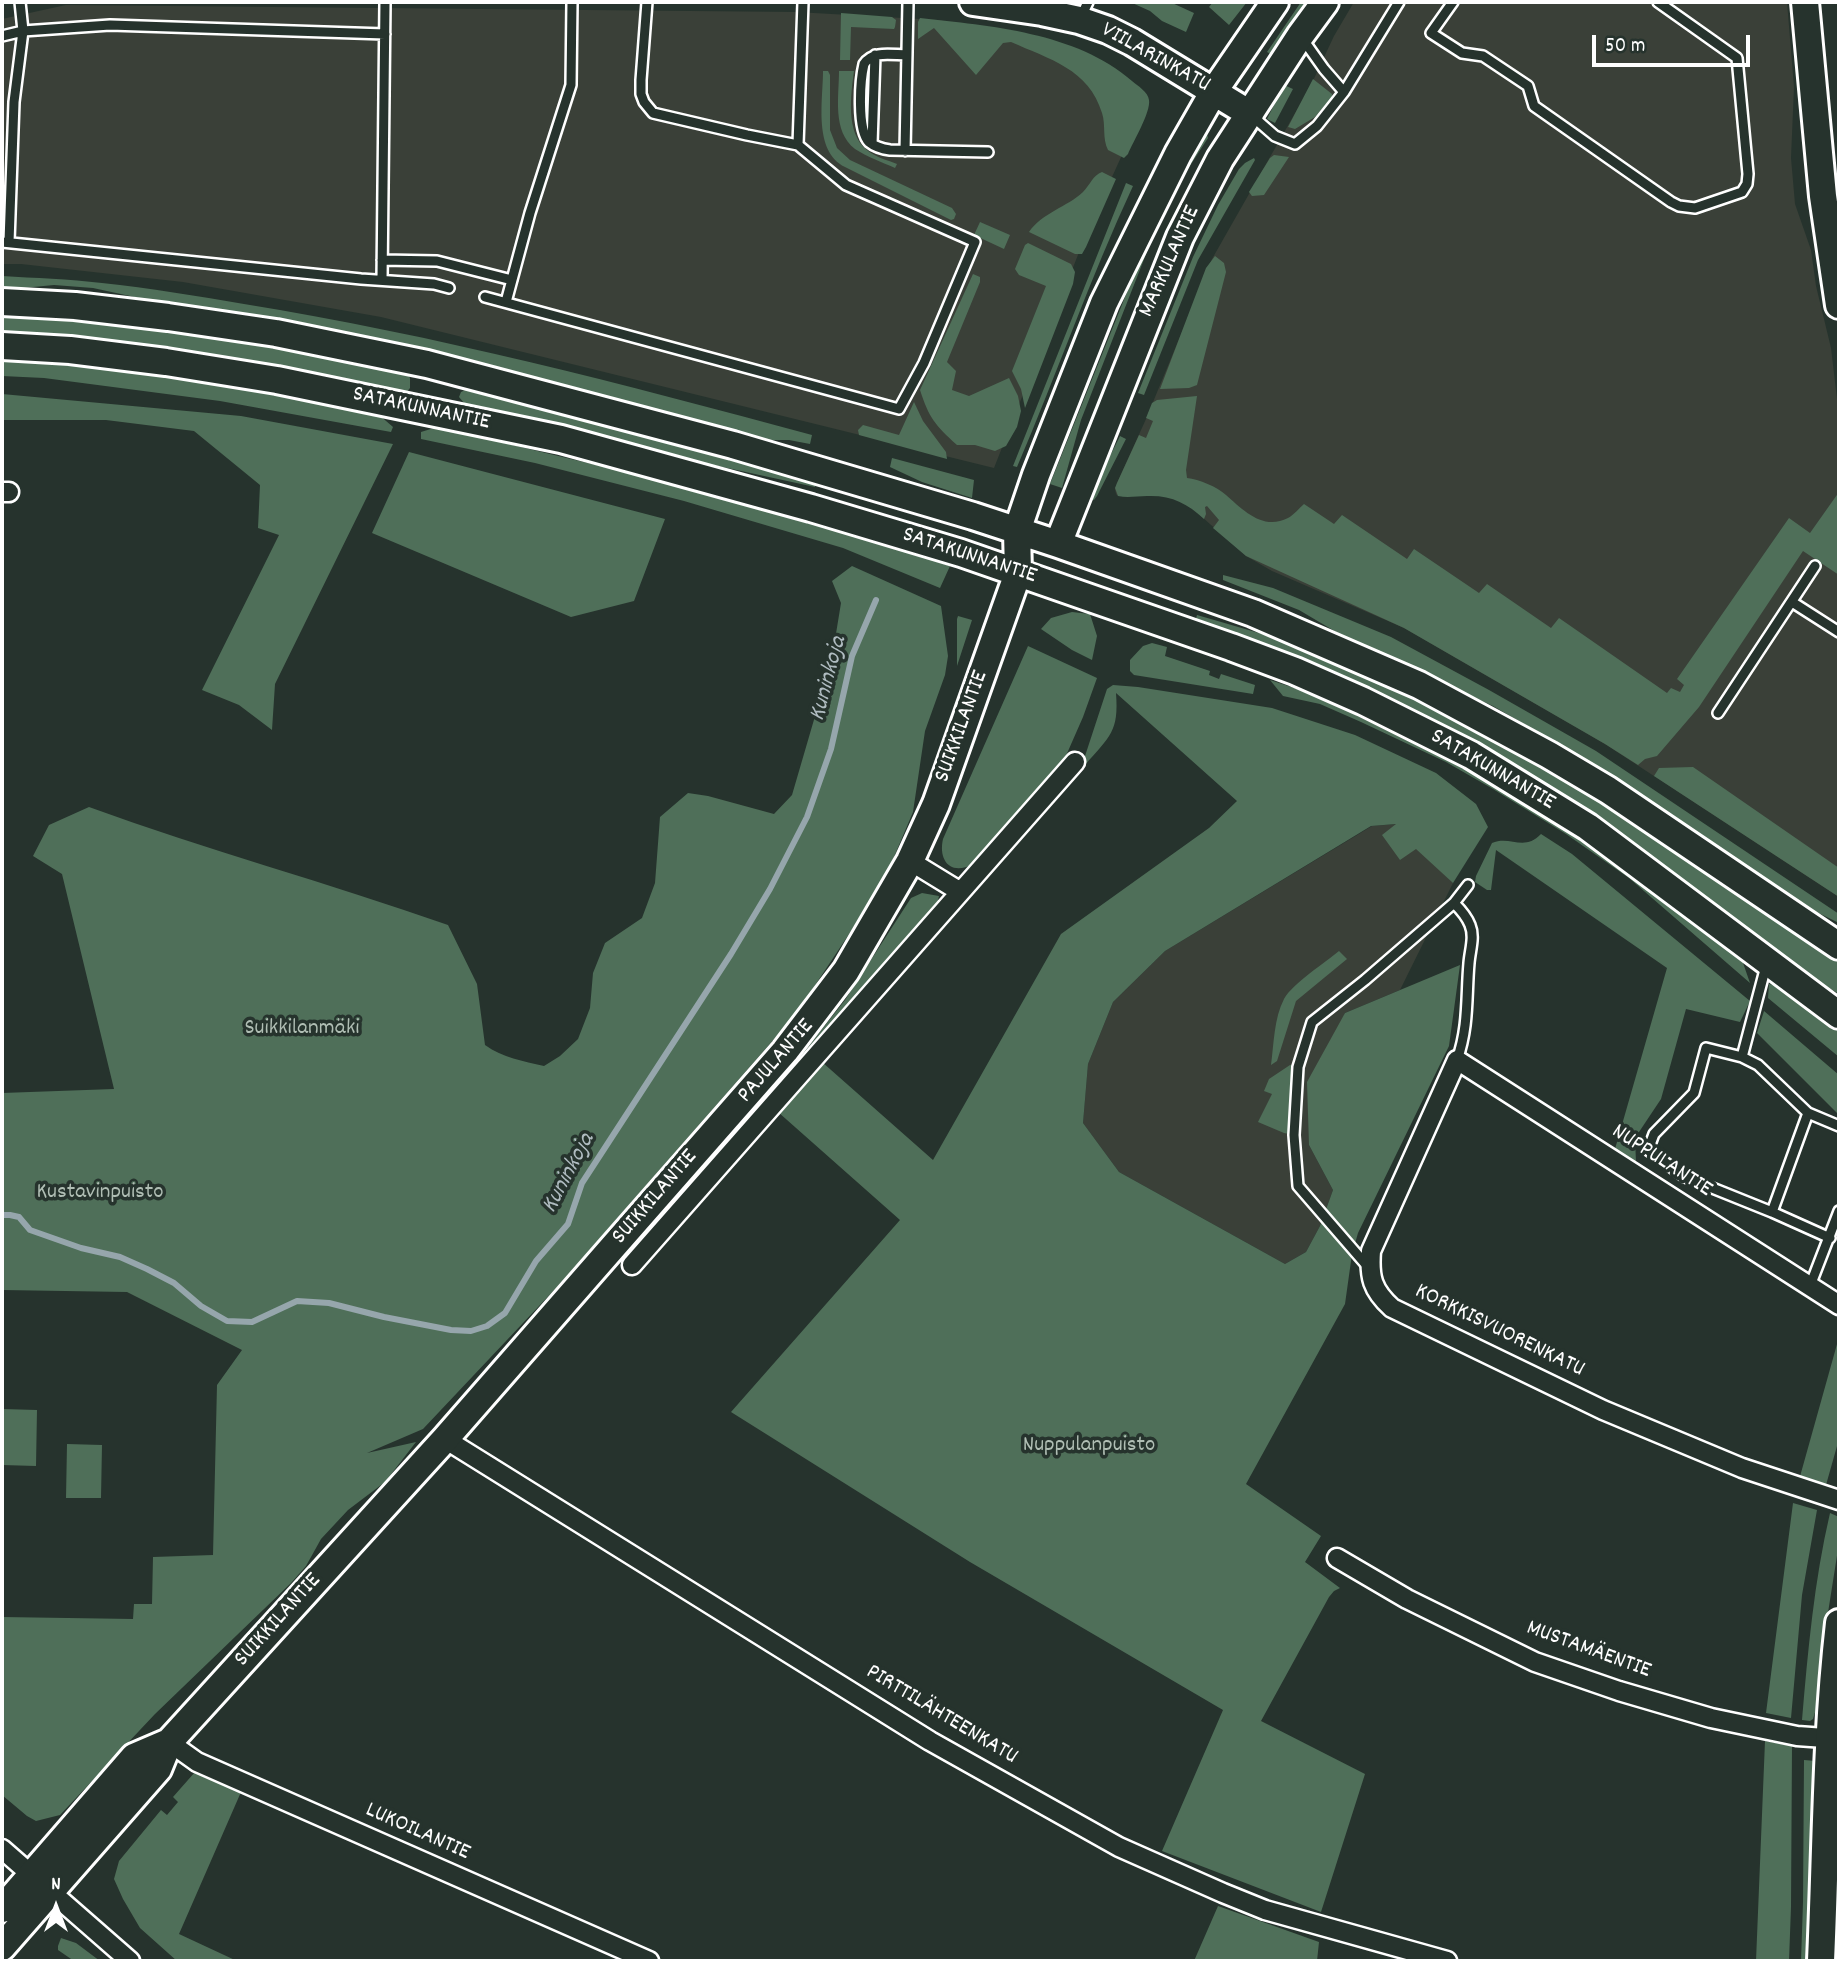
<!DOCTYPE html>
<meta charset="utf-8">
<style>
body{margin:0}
#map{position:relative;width:1841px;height:1963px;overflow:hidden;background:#26332d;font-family:Dekko,sans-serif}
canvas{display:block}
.frame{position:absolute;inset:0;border:4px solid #fff;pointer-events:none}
.north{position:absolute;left:21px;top:1872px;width:70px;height:70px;-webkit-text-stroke:5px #26332d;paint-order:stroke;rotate:0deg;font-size:19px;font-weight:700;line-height:28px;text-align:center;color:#fff}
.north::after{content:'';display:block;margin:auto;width:24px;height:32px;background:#fff;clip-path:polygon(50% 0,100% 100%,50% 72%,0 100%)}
.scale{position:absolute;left:1592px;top:35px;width:158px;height:32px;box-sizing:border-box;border:4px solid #fff;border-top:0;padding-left:9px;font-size:21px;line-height:24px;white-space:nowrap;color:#fff;-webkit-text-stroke:5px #26332d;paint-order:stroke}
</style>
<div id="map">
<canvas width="1841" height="1963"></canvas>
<div class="frame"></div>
<div class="north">N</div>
<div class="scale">50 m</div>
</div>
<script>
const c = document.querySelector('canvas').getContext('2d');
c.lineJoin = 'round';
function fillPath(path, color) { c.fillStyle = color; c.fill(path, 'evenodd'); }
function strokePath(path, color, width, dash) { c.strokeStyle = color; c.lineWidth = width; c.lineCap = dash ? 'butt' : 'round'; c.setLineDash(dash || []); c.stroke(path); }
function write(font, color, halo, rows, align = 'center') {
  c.font = font + ' Dekko,sans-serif'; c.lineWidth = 7; c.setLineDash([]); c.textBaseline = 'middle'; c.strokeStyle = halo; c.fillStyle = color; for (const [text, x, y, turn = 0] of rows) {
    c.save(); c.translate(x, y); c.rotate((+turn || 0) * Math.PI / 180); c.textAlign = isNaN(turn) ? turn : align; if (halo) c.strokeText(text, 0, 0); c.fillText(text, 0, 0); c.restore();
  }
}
fillPath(new Path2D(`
 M1354 2H1787L1794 87 1791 158 1795 204 1811 250 1816 286 1831 348 1839 416V897L1605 744 1404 628 1272 571 1246 556 1193 509 1179 500 1162 496H1118L1116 494 1115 489 1117 483 1146 419 1212 259 1311 85 1334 36Z
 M66 5 796 12 938 20 1016 33 1102 61 1147 100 1087 232 994 468 381 317 183 282 21 264H2V19Z
 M1397 824 1453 883 1400 990 1345 1013 1309 1145 1333 1190 1320 1226 1306 1252 1285 1264 1119 1172 1083 1123 1088 1064 1113 1002 1165 951 1372 826Z`), '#3a4038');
fillPath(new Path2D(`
 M1130 2H1170L1194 13 1186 32 1162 21 1150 11Z
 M1213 2H1247L1229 25 1209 7Z
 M1301 2H1310L1273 55 1267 52Z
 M841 13 892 17 896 20 895 27 894 29 851 27 850 60H840Z
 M920 18C990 26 1076 32 1132 81 1138 86 1148 92 1149 100 1151 112 1133 142 1128 154L1124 158 1108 150C1102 138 1106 125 1102 113 1089 69 1049 59 1011 42L1003 43 976 75 934 28 918 39V22Z
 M823 71H828L830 75V130L837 148 850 160 952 208 956 214 954 219 951 220 845 167C813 151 823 101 823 71Z
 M839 71H854C851 94 845 133 867 150 875 157 887 160 897 164L895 168C882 162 867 157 855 149 832 131 839 97 839 71Z
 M1313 79 1332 94V97L1315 117 1295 129 1288 127Z
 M1284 85 1293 89 1275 123 1267 119Z
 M1205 134H1207L1208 138 1182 178 1150 244 1081 420 1062 488 1050 484 1160 210Z
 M1274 155 1289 157 1264 195 1252 196 1249 192 1270 158Z
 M1254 158 1255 160 1198 260 1144 395 1138 393 1193 257 1218 205 1239 169 1245 163Z
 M1102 172 1116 179 1086 247 1082 254H1075L1029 232C1042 213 1067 207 1083 192 1090 185 1093 175 1102 172Z
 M1126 183 1133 186C1090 278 1057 374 1017 467L1013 466Z
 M980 222 1010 235 1004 249 974 235Z
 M1028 243 1071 264 1075 272 1073 284 1025 408 1021 389 1012 371 1046 286 1019 275 1015 269 1025 245Z
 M1215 256 1224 263 1226 272 1197 385 1189 388 1160 389 1206 268Z
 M973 274 980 277V282L947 362 956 371 952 390 969 396 1009 378 1018 396 1021 411 1017 427 1006 446 995 451 975 445H957C935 425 929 418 920 390Z
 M2 276C35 278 69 279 102 283 150 288 197 296 244 304 436 335 624 384 812 435L810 444 789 440H765L728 431 502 369 367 336 297 323 167 304 93 288 54 285 2 290Z
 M2 314 74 319 286 347 406 371 410 378V388L406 393 283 369 2 335Z
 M2 360C127 365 254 391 378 414L393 427 391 432 220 401 44 378 2 376Z
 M467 389 817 480 815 487 681 458 563 430 464 403 459 397 461 392Z
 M2 394 241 416 393 444 275 684 272 730 239 705 202 690 279 535 258 528 260 485 194 431 106 420H2Z
 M1197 396 1186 470 1187 478C1199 479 1217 487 1226 495 1243 510 1263 531 1288 518 1294 515 1299 508 1304 504L1334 524 1342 515 1407 559 1414 549 1479 593 1487 584 1551 628 1559 618 1667 693 1671 688 1680 692 1684 685 1677 679 1789 518 1810 533 1839 492V575L1803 551 1699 707 1657 756 1645 759 1638 765 1605 744 1404 628 1246 556 1213 528 1219 520 1207 506 1205 507 1206 514 1204 519C1187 503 1171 495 1147 496 1137 496 1128 498 1118 496L1115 488 1117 483 1139 435 1146 438 1153 421 1146 418 1152 403 1157 400Z
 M914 402 923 421 946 452 947 459 859 435 858 430 863 425 899 435Z
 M437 427 680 485 849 533 950 566 940 588 843 548 684 501 535 463 421 439V432Z
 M1120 436 1126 439 1097 496 1094 500 1090 499 1091 494Z
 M409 452 665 519 634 601 571 617 372 533Z
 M892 458 974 480 972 498 922 482 890 467Z
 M852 566 941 606 948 656 945 675 925 731 913 812 891 864 851 931 796 1014 556 1288 423 1429 367 1453 416 1442 385 1482 348 1510 321 1539 306 1566 291 1583 155 1714 60 1815 36 1821 27 1816 2 1795V1617L133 1619 134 1604H152L153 1557 213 1555 217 1385 242 1350 127 1292 2 1290V1093L114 1089 62 874 33 856 49 825 89 807C207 850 329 883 448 925L477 984 485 1045C503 1058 523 1061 544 1066L560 1056 578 1039 590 1008 593 973 605 943 642 918 655 883 660 817 688 793 708 796 774 814 792 795 832 658 841 603 832 581Z
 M1223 575 1273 588 1391 637 1489 690 1596 751 1839 914V923L1800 904 1599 767 1493 706 1348 639 1299 610 1223 580Z
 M1072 612 1090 614 1097 636 1092 660 1072 650 1041 629 1051 618Z
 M1197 615 1283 640 1387 684 1480 730 1598 799 1839 963V994L1801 971 1587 812 1531 776 1429 719 1383 697 1195 622Z
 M958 616 972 620 957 666V619Z
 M1152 643 1167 647 1165 656 1210 671 1209 675 1219 679 1221 674 1255 685 1253 694 1134 675 1130 671V660L1143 646Z
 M1028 646 1097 678 1083 717 1065 758 973 864C951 876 938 861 943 839Z
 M1270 680 1322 697 1365 715 1448 756 1571 830 1734 950 1742 960 1750 983 1629 878 1566 834 1493 789 1446 762 1361 722 1320 704 1283 696Z
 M1113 685 1138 687 1272 708 1355 735 1436 773 1476 804 1488 827 1453 883 1416 849 1400 860 1382 835 1396 824 1371 826 1165 951 1113 1002 1088 1064 1083 1123 1119 1172 1285 1264 1306 1252 1320 1226 1333 1190 1309 1145 1307 1082 1345 1013 1460 965 1449 1046 1358 1233 1352 1254 1345 1304 1246 1484 1321 1536 1305 1562 1340 1588 1334 1591 1329 1597 1261 1721 1365 1774 1321 1912 1162 1851 1223 1710 970 1562 731 1412 900 1220 778 1112 822 1062 933 1160 1061 934 1209 828 1237 801 1116 693C1119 732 1110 736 1085 765V756L1107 689Z
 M1693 767 1839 868V897L1654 776 1659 768Z
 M1541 834 1572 854 1750 1001 1740 1022 1686 1009 1661 1099 1635 1138 1636 1162 1615 1149 1667 968 1496 850 1491 890H1487L1475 882 1476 876 1492 843C1510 835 1524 852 1541 834Z
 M922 893 939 896 936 909 664 1222 659 1218 804 1052 845 1000 911 898Z
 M1339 951 1347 959 1296 1001 1277 1061 1271 1065C1274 1043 1274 1018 1284 999 1293 983 1325 963 1339 951Z
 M1769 984 1778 986 1839 1032V1057L1768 998Z
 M1764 1011 1839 1075V1115L1757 1033Z
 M1290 1065 1298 1067 1294 1135 1284 1133 1258 1122 1272 1094 1264 1091 1269 1079Z
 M1839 1337V1439L1826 1485 1821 1486 1799 1480Z
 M2 1409 37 1410 36 1466 2 1465Z
 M67 1444 102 1445 101 1498H66Z
 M1793 1503 1817 1510 1802 1595 1791 1718 1766 1713Z
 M1830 1513 1839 1517V1543L1824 1638 1817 1706 1813 1719 1810 1721 1802 1720C1808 1650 1814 1582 1830 1513Z
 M1765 1741 1792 1746 1791 1907 1789 1961H1756Z
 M1804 1760 1816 1761 1807 1961H1801L1803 1902Z
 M195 1772 241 1792 179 1934 237 1961H177L140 1928 123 1899 114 1879 119 1861 161 1810 167 1815 178 1802 173 1797Z
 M1218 1906 1319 1942 1317 1961H1194Z
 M61 1938 76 1943 100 1961H74L58 1950V1946Z`), '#4f6f59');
strokePath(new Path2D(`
 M2 1215H10L19 1217 30 1230 81 1248 120 1257 147 1269 174 1283 201 1306 227 1321 252 1322 297 1301 329 1303 384 1317 451 1330 471 1331 487 1326 505 1313 536 1261 568 1224 582 1183 731 954 770 889 807 817 831 749 852 656 876 600`), '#96a6ac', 6);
const lane = new Path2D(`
 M1453 2 1431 33 1462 53 1483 56 1528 86 1534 106 1671 202 1679 206 1695 208 1742 192 1747 184 1748 174 1737 58 1658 2
 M1080 19 1088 2
 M2 36 23 31 110 25 385 34
 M1302 38 1324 69 1344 92
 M907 55C892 55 873 50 864 64 860 81 857 130 869 142 875 147 883 149 890 150L988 152
 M1251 115 1275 136 1295 144 1317 126 1344 92 1399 2
 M872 144 875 55
 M798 145 803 2
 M905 151 908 2
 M2 242 361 279 434 284 449 288
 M9 242 14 102 23 31 20 2
 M382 260 437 261 512 280
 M382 280 385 2
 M485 297 899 409 924 363 975 242 846 185 798 145 747 135 653 113 644 102 641 94V80L647 2
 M506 302 530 213 571 85 572 2
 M1792 602 1839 632
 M1718 713 1815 566
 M1742 1057 1766 966
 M1457 1060C1469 1026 1466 997 1469 963 1470 950 1475 937 1470 925 1467 917 1460 909 1454 903L1468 885
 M1808 1113 1772 1212 1830 1238
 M1772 1212 1685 1177 1648 1150 1654 1134 1694 1093 1706 1048 1742 1057 1758 1065 1808 1113 1839 1126
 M1369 1268 1298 1186 1294 1135 1298 1067 1312 1022 1365 980 1454 903
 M1810 1286 1839 1211`);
const street = new Path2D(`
 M2 492H9
 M910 861 959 891
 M632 1265 1075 762
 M1839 1305 1457 1060 1371 1251C1369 1277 1372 1290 1392 1308L1603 1410 1742 1468 1839 1500
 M445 1439 930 1741 1119 1847 1223 1893 1265 1910 1447 1961
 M1337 1558 1407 1599 1535 1662 1619 1691 1711 1718 1797 1736 1839 1739
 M169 1742 197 1762 649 1961
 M2 1849 130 1961`);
const secondary = new Path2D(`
 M973 2 1042 12 1079 20 1108 30 1132 42 1250 114
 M1805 2 1823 196 1839 305
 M2 302 75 306 168 317 276 333 427 364 733 445 973 516 1058 544 1253 613 1419 685 1549 755 1608 790 1839 946
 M2 346 70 350 166 362 277 380 561 439 811 508 961 553 1231 647 1295 671 1363 701 1471 755 1588 827 1839 1015
 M1058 544 1180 237 1220 159 1300 36 1325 2
 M2 1909 134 1757 169 1742
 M2 1947 158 1769 169 1742 445 1439 612 1248 785 1051 846 971 910 861 936 804 1018 573 1017 531 1036 475 1104 303 1178 154 1214 91 1275 2
 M1821 1961C1826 1849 1826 1735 1839 1623`);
strokePath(lane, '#fff', 14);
strokePath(street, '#fff', 23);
strokePath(secondary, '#fff', 32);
strokePath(lane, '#26332d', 9);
strokePath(street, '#26332d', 18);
strokePath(secondary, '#26332d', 26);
write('23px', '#fff', '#26332d', [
 ["VIILARINKATU",1155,59,29],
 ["MARKULANTIE",1171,262,-66],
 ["SATAKUNNANTIE",421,410,12],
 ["SATAKUNNANTIE",969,557,18],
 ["SUIKKILANTIE",963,727,-70],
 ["SATAKUNNANTIE",1492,771,30],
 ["PAJULANTIE",777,1062,-49],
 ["NUPPULANTIE",1661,1162,33],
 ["SUIKKILANTIE",656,1198,-49],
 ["KORKKISVUORENKATU",1499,1332,26],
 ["SUIKKILANTIE",279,1621,-48],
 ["MUSTAMÄENTIE",1588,1651,20],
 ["PIRTTILÄHTEENKATU",941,1716,31],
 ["LUKOILANTIE",417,1833,24]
]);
write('23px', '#b0beb4', '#26332d', [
 ["Suikkilanmäki",302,1030],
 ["Kustavinpuisto",100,1194],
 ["Nuppulanpuisto",1089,1447]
]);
write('italic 24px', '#b0bcc1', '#26332d', [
 ["Kuninkoja",830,679,-75],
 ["Kuninkoja",570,1174,-62]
]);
</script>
